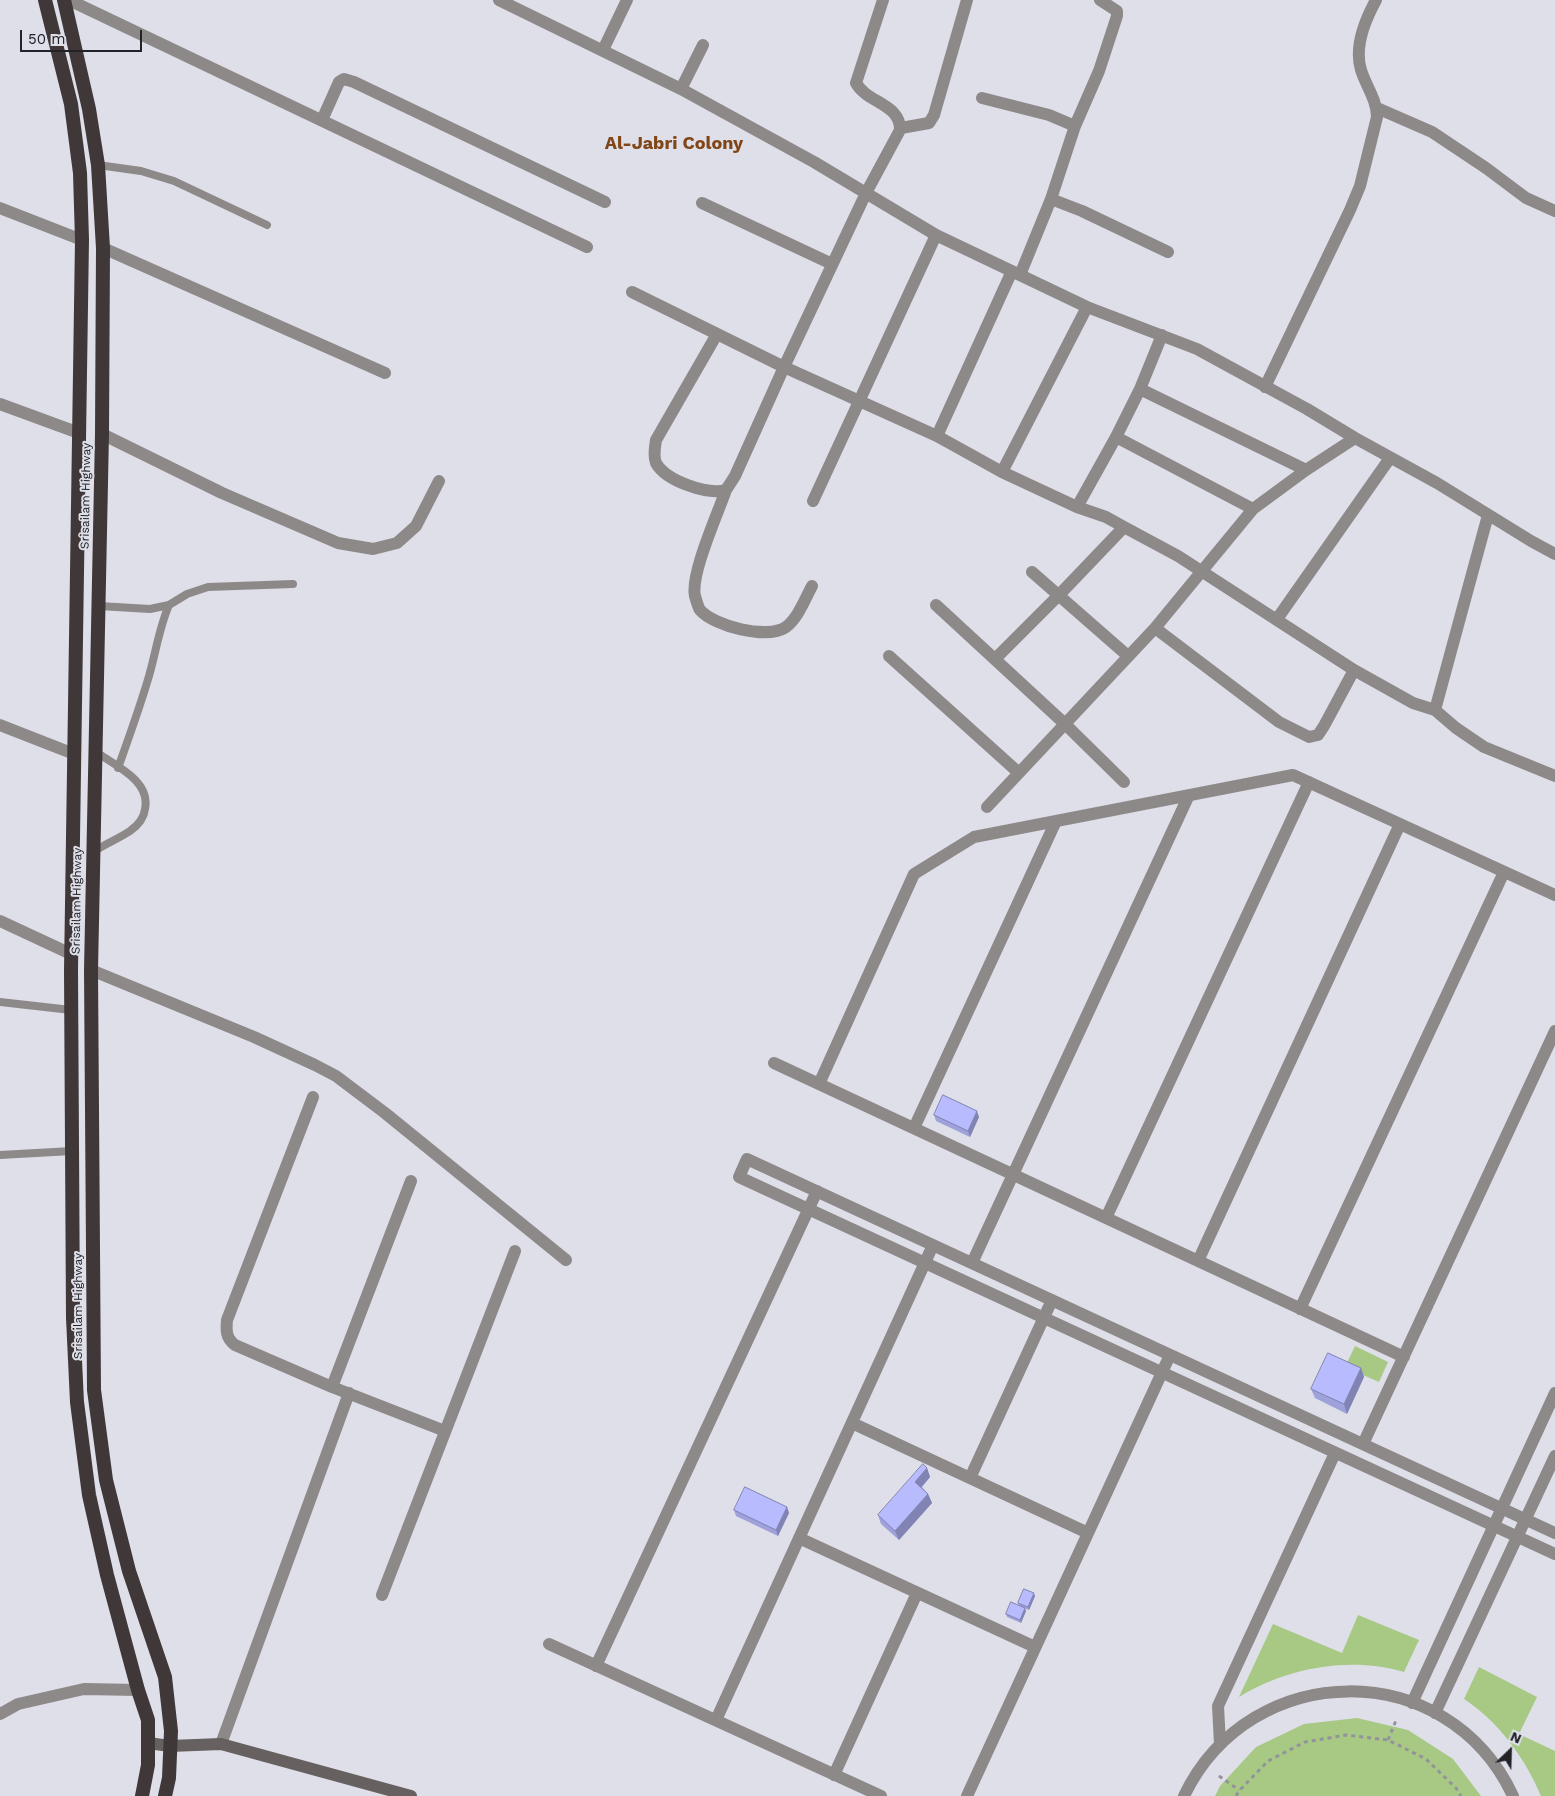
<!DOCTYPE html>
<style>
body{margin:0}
#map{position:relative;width:1555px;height:1796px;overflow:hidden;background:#dedfe9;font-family:"Work Sans",sans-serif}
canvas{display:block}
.north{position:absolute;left:1485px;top:1726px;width:50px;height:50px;-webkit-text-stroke:4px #dedfe9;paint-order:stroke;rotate:24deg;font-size:14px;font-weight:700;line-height:20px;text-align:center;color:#222326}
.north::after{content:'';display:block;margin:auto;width:18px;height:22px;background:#222326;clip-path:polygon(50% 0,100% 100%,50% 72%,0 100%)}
.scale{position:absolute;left:20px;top:30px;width:122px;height:22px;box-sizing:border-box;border:2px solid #222326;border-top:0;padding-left:6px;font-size:15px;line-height:18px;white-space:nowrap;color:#222326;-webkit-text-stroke:4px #dedfe9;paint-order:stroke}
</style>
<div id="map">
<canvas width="1555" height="1796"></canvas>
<div class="north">N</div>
<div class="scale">50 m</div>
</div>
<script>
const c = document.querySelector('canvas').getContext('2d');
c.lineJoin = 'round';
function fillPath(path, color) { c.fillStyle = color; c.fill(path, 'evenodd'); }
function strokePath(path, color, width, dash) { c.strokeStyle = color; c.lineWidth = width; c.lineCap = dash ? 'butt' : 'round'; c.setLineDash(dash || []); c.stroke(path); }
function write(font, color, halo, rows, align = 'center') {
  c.font = font + ' "Work Sans",sans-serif'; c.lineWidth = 4; c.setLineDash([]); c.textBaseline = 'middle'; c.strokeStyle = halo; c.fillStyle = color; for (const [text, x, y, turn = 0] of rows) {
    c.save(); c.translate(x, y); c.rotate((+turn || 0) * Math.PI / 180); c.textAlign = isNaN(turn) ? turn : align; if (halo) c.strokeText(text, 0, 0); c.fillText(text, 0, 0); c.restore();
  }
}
fillPath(new Path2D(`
 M1355 1346 1388 1362 1379 1382 1345 1367Z
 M1358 1615 1419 1640 1404 1672C1349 1656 1287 1668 1239 1697L1273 1624 1342 1653Z
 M1479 1667 1537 1697 1519 1734 1555 1751V1796H1541C1525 1758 1499 1722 1464 1699Z
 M1357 1718 1408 1730 1453 1759 1481 1796H1215L1220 1786 1256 1747 1304 1724Z`), '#a7c984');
strokePath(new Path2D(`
 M1388 1740 1397 1718
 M1219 1776 1239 1790
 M1236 1796 1239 1791 1268 1761 1305 1742 1346 1735 1388 1740 1426 1759 1456 1788 1461 1796`), '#93949b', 3, [4, 4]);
strokePath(new Path2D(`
 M98 165 141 171 174 181 267 225
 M99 606 150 609 169 605 187 594 208 587 293 584
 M118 768C129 737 140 707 149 676 156 652 159 628 169 605
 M93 852C105 844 118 839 130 831 137 826 144 818 145 809 151 781 116 766 96 752
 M0 1002 71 1010
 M0 1155 72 1151`), '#8e8989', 8);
strokePath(new Path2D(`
 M69 0 587 247
 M499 0 681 89 814 162 936 235 1087 307 1197 349 1307 409 1355 438 1437 483 1531 541 1555 554
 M603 50 627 0
 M681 89 703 45
 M982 98 1049 115 1075 126
 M1377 108 1432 132 1486 168 1526 198 1555 211
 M322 120 339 82 344 79 354 82 605 202
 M901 128 929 123 934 115 967 0
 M1051 199 1082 211 1168 252
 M702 203 832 264
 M0 208 82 240
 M103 248 385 373
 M1020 275 1051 199 1075 126 1099 71 1117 16V11L1100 0
 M632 292 784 367 937 436 1002 472 1077 507 1106 517 1124 527 1178 556 1354 670 1413 703 1435 710 1456 728 1484 747 1555 776
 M717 334 656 440C655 447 653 456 656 463 666 481 707 495 726 490L735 476 784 367 866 193 900 130C901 104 867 103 856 83L883 0
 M1265 387 1350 210 1360 186 1377 117C1377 100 1366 86 1361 70 1354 47 1365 20 1376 0
 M1140 389 1306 470
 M0 404 79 433
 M102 434 222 493 338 543 373 549 397 543 416 526 439 481
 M937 436 1012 271
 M1116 437 1253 509
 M1002 472 1087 307
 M726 490C718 513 690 575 695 596 696 599 698 607 700 610 714 626 767 640 786 627 798 618 805 599 812 586
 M813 501 936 235
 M1077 507 1116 437 1140 389 1162 335
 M1032 572 1128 656
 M936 605 1065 724 1124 782
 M1277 619 1390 458
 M1155 628 1279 722 1309 737 1318 735 1324 726 1354 670
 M889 656 1019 773
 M995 659 1059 595 1124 527
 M1435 710 1488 515
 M0 725 74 754
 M987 807 1155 628 1253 509 1306 470 1355 438
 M0 921 71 954
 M91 970 254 1037 315 1065 336 1076 385 1113 566 1260
 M774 1063 1404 1357
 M819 1084 914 874 974 837 1293 775 1555 895
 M313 1097 227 1320C226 1331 226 1338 235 1345L332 1387 445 1431
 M914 1128 1056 821
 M1106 1218 1309 782
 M1198 1261 1400 824
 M972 1263 1189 795
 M1300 1309 1504 872
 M332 1387 411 1181
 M852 1423 1088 1533
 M1363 1444 1555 1031
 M970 1478 1052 1300
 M1555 1533 747 1159 739 1177 1555 1554
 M799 1538 1035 1647
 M382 1595 515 1251
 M549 1644 881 1796
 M596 1666 817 1191
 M1412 1703 1555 1393
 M1435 1713 1555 1456
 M0 1714 18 1704 84 1689 138 1690
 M716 1720 933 1245
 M221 1744 349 1393
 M1220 1744 1218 1706 1335 1453
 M834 1775 917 1593
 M967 1796 1170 1355
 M1184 1796C1251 1657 1448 1656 1513 1796`), '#8e8989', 12);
strokePath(new Path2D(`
 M148 1743 170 1746 221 1744 411 1796`), '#676060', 12);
strokePath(new Path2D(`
 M45 0 71 104 80 173 82 240 71 970 73 1318 77 1402 89 1495 107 1575 138 1690 148 1720V1765L142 1796
 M64 0 89 109 98 165 103 248 102 434 91 970 94 1390 106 1480 129 1571 165 1677 171 1731 169 1778 165 1796`), '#403838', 14);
fillPath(new Path2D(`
 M934 1115 979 1117 970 1137 936 1121Z
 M1361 1368 1364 1377 1347 1414 1315 1398 1311 1389Z
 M927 1468 930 1477 922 1487 928 1494 932 1503 899 1540 881 1524 878 1515Z
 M787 1507 789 1513 778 1536 736 1516 734 1510Z
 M1035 1596 1029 1610 1019 1606 1018 1603Z
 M1026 1611 1021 1623 1007 1617 1006 1614Z`), '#9ea1da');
fillPath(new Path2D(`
 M977 1111 979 1117 970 1137 968 1131Z
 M1361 1368 1364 1377 1347 1414 1344 1404Z
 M927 1468 930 1477 918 1491 915 1482Z
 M928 1494 932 1503 899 1540 895 1531Z
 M787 1507 789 1513 778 1536 776 1530Z
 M1034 1593 1035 1596 1029 1610 1028 1607Z
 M1025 1608 1026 1611 1021 1623 1020 1620Z`), '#8183b2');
const building = new Path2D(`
 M943 1095 977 1111 968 1131 934 1115Z
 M1328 1353 1361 1368 1344 1404 1311 1389Z
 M923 1464 927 1468 915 1482 928 1494 895 1531 878 1515Z
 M745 1487 787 1507 776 1530 734 1510Z
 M1024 1589 1034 1593 1028 1607 1018 1603Z
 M1011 1602 1025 1608 1020 1620 1006 1614Z`);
fillPath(building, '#b8bbfe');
strokePath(building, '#8183b2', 1);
write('12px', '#222326', '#dedfe9', [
 ["Srisailam Highway",86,496,-89],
 ["Srisailam Highway",77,901,-89],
 ["Srisailam Highway",78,1306,-90]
]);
write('bold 18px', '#814617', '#dedfe9', [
 ["Al-Jabri Colony",674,144]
]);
</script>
